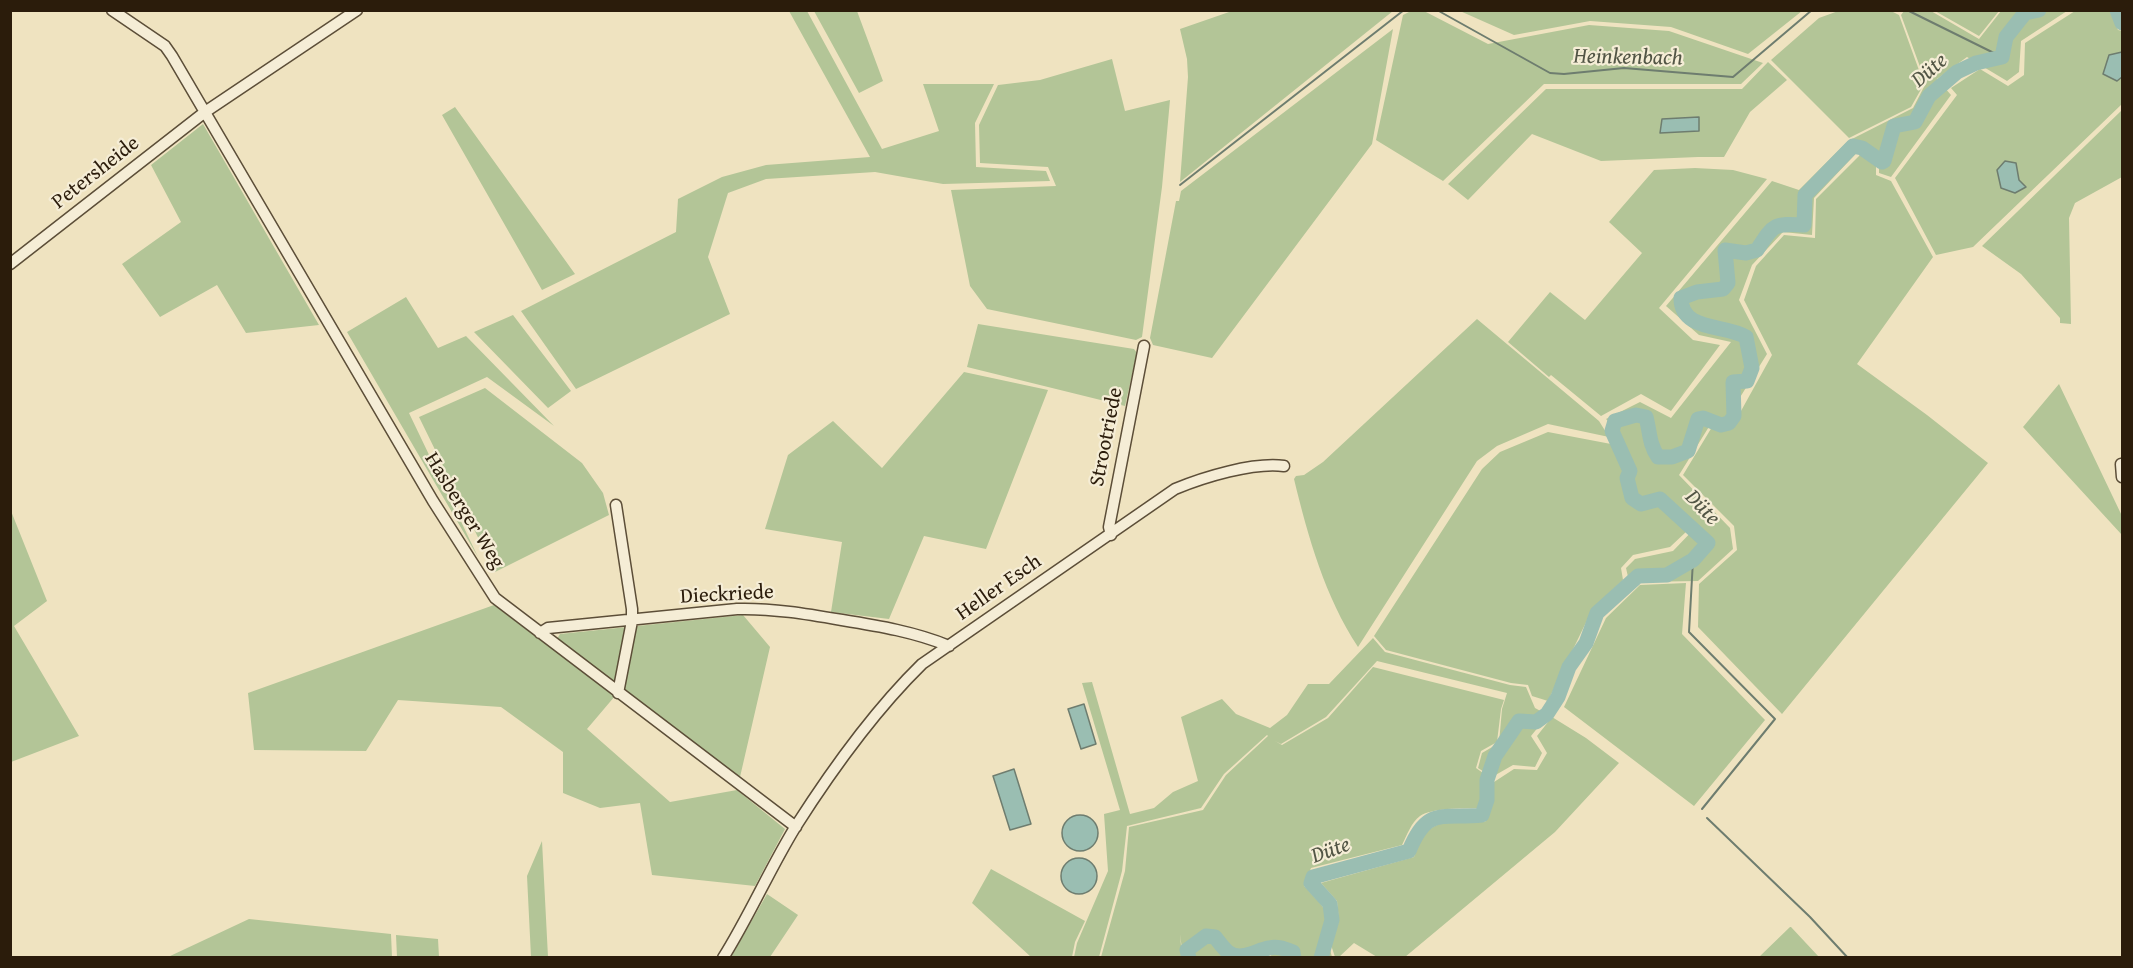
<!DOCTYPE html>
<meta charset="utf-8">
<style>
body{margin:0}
#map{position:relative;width:2133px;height:968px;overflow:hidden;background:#efe3c0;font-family:"Gentium Book Plus",serif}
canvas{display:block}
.frame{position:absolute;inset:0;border:12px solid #2b1c0b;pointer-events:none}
</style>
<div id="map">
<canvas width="2133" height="968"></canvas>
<div class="frame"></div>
</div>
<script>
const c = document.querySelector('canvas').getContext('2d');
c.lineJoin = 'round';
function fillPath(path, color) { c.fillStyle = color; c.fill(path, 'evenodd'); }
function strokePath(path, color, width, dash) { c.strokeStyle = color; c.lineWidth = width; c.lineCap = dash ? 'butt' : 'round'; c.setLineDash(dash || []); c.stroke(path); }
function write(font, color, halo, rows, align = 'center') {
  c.font = font + ' "Gentium Book Plus",serif'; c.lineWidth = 4.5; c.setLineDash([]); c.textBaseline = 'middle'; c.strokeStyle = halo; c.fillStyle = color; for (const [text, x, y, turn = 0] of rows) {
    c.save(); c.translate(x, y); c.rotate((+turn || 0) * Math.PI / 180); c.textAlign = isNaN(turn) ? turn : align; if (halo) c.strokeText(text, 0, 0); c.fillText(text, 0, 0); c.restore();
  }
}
fillPath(new Path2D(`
 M1841 10 1891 11 1899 15 1924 84 1911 107 1849 138 1771 60 1819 18Z
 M789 11H807L882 149 939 131 923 84H994L975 123 976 167 1046 171 1050 181 943 184 875 172 766 179 728 193 708 257 730 314 576 389 521 311 676 232 678 199 722 177 766 165 870 157Z
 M814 11H857L883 81 859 93Z
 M1232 11H1393L1180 182 1188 77 1187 59 1180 29Z
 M1411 11H1424L1488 44 1589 25 1669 31 1763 63 1741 84H1544L1443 181 1376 140 1403 15Z
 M1460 11H1802L1748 54 1671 27 1590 21 1514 35Z
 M1904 11H1931L1979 39 2001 11H2067L2021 41 2019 72 2007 81 1967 57 1937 79 1951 95 1891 177 1879 173V154L1865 144 1814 198 1812 235 1783 232 1752 265 1739 300 1767 354 1729 415 1723 420 1715 417 1679 475 1730 528 1733 549 1698 581 1639 582 1631 590 1626 568 1635 559 1673 551 1696 527 1663 495 1642 500 1635 495 1632 480 1637 472 1618 431 1606 419 1640 402 1671 418 1731 342 1699 335 1666 306 1772 181 1799 190 1848 141 1913 108 1926 83 1901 15Z
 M1935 11H1999L1979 36Z
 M2075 11H2110L2118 30 2122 31V104L1973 247 1936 255 1895 178 1957 95 1951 88 1980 69 2008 86 2024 75 2025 43Z
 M1393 29 1372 144 1212 358 1153 345 1150 338 1176 201H1179L1181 191Z
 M1112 59 1125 111 1170 100 1162 187 1142 337 1136 340 987 309 970 286 951 190 1056 186 1048 167 980 163 979 125 998 85 1040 80Z
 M1768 62 1787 80 1750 112 1724 157H1698L1601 161 1532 134 1468 200 1448 184 1546 89H1742Z
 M455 107 575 274 542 290 442 115Z
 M2122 110V177L2075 203 2069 218 2071 324 2060 323V318L2021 274 1982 246Z
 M203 124 319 325 246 333 217 285 160 317 122 264 181 222 151 165Z
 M1862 153 1876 164V175L1891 181 1933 257 1857 364 1927 415 1988 463 1782 714 1698 627 1699 584 1737 550 1734 526 1683 475 1712 427 1722 430 1731 429 1772 355 1744 300 1756 266 1784 235 1815 238 1816 199Z
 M1695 168 1733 170 1767 179 1659 308 1693 340 1720 345 1671 411 1641 394 1601 416 1551 375 1549 377 1508 342 1550 292 1585 320 1642 253 1609 222 1654 170Z
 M406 297 438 348 466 336 554 426 487 377 409 413 478 557 347 332Z
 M513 315 571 391 548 408 474 332Z
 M1477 319 1599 421 1609 437 1548 424 1497 446 1477 461 1358 647C1325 597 1308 537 1294 479L1296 476 1304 475 1323 462Z
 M978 324 1134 349 1137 353 1125 406 967 367Z
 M964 372 1048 390 986 549 924 536 889 619 831 612 842 542 765 529 788 455 833 421 882 468Z
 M2059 384 2122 516V535L2023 427Z
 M485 388 582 463 603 493 609 515 495 572 419 417Z
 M1548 432 1611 444 1625 471 1622 478 1627 502 1640 509 1659 505 1687 531 1670 547 1633 555 1621 568 1623 580 1592 610 1548 701 1532 696 1528 685 1511 683 1386 650 1374 636 1482 469 1500 452Z
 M11 511 47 601 14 626 79 736 11 762Z
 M1686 583 1682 634 1765 720 1694 806 1564 707 1606 618 1640 585Z
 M494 605 615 696 587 729 670 802 737 790 785 829 755 886 652 875 640 803 600 808 563 793V752L501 707 398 700 366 751 254 750 248 693Z
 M743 615 770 647 740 777 554 644 560 634Z
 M1373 638 1385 652 1510 685 1526 687 1535 708 1548 715 1531 736 1542 753 1535 767 1513 765 1492 777 1478 768 1482 753 1499 743 1502 709 1507 693 1377 661 1326 717 1281 744 1275 741 1282 745 1328 718 1373 667 1504 700 1501 709 1497 742 1481 751 1476 768 1483 773 1484 798 1477 808C1463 808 1432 808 1420 816 1411 823 1407 835 1402 845L1311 868 1304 886C1328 912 1331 909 1320 944L1329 946 1332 957H1273L1266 952 1251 957H1183L1180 934 1182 957H1101L1125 871 1129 827 1203 810 1226 775 1268 736 1267 735 1224 774 1201 808 1127 826 1122 871 1099 957H1074L1077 943 1108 871 1104 814 1120 810 1082 683 1092 682 1130 814 1154 808 1173 792 1198 781 1181 717 1222 699 1236 714 1270 728 1287 715 1308 684H1329Z
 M1552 717 1586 738 1619 763 1555 832 1405 957H1377L1354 943 1339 957H1335L1331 945 1339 921 1337 901 1321 883 1414 857C1417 850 1419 842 1423 836 1438 816 1464 823 1485 822L1494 801V782L1514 769 1537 770 1547 753 1537 736Z
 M542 841 548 957H531L527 876Z
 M991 869 1085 921 1075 942 1072 957H1031L972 903Z
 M767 894 798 915 770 957H731Z
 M249 919 391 934 392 957H168Z
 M1791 927 1819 957H1759L1790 927Z
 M396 935 438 939 439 957H397Z`), '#b3c597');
const water = new Path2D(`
 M2122 52V77L2117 81 2103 74 2109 55Z
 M1699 117V131L1660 133 1662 119Z
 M2005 161 2016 163 2019 180 2026 187 2015 193 2001 188 1997 170Z
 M1084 704 1096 744 1081 749 1068 709Z
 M1014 769 1031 824 1010 830 993 776Z
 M1062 833a18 18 0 1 1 36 0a18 18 0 1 1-36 0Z
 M1061 876a18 18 0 1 1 36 0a18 18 0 1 1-36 0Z`);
fillPath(water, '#9abeb2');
strokePath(water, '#6e7d6f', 1.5);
strokePath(new Path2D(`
 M1437 10 1550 73 1564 74 1624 68 1733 77 1812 10
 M1907 10 2002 57
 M1180 185 1404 10
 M1693 560 1689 632 1775 719 1702 809
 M1707 818 1810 917 1848 958`), '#6e7d6f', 2);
strokePath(new Path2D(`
 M2117 10 2122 23
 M1189 958 1187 950 1206 936 1215 937C1219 942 1223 948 1228 952 1241 962 1256 950 1269 948 1278 946 1285 949 1293 952L1294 958
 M1321 958 1332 920 1330 904 1311 883 1313 877 1409 851C1427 806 1442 819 1482 815L1487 800V780L1495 756 1519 721 1536 722 1547 714 1558 697 1569 667 1586 643 1597 613 1638 576 1667 575 1693 560 1708 543 1660 499 1641 504 1632 498 1627 478 1630 471 1612 431 1615 421 1636 415 1646 417C1650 432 1649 444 1658 457H1672L1688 451 1698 419 1703 418 1721 425 1729 423 1734 416 1733 382 1747 381 1752 368 1746 337C1725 324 1681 332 1681 298L1697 292 1723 289 1728 283 1725 250 1746 253 1757 250C1773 225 1773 223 1804 225L1805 195 1853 146 1862 148 1882 162 1884 161 1894 126 1915 122 1929 96 1957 72 1976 63 2002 57 2006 37 2025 13 2039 10`), '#9abeb2', 15);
const minor = new Path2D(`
 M112 10 165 46 172 56 433 501 495 598 796 827
 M10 264 205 112 357 10
 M2121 464 2122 477
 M616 505 632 609V621L618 693
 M1111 535 1109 527 1144 346
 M540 633 548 628 737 609C772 608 807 614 842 620 879 626 915 632 949 646
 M723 958C750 915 770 868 796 826 833 768 873 712 922 664L1175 489C1204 477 1253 462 1284 466`);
strokePath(minor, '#5c4e38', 13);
strokePath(minor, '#f5edd6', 10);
write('21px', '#2b1c0b', '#f5edd6', [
 ["Petersheide",96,173,-38],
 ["Strootriede",1107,437,-79],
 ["Hasberger Weg",464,511,58],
 ["Heller Esch",999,588,-35],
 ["Dieckriede",727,595,-3]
]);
write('italic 22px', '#525545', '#f5edd6', [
 ["Heinkenbach",1628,58,1],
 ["Düte",1930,71,-41],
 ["Düte",1702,508,46],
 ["Düte",1331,851,-20]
]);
</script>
